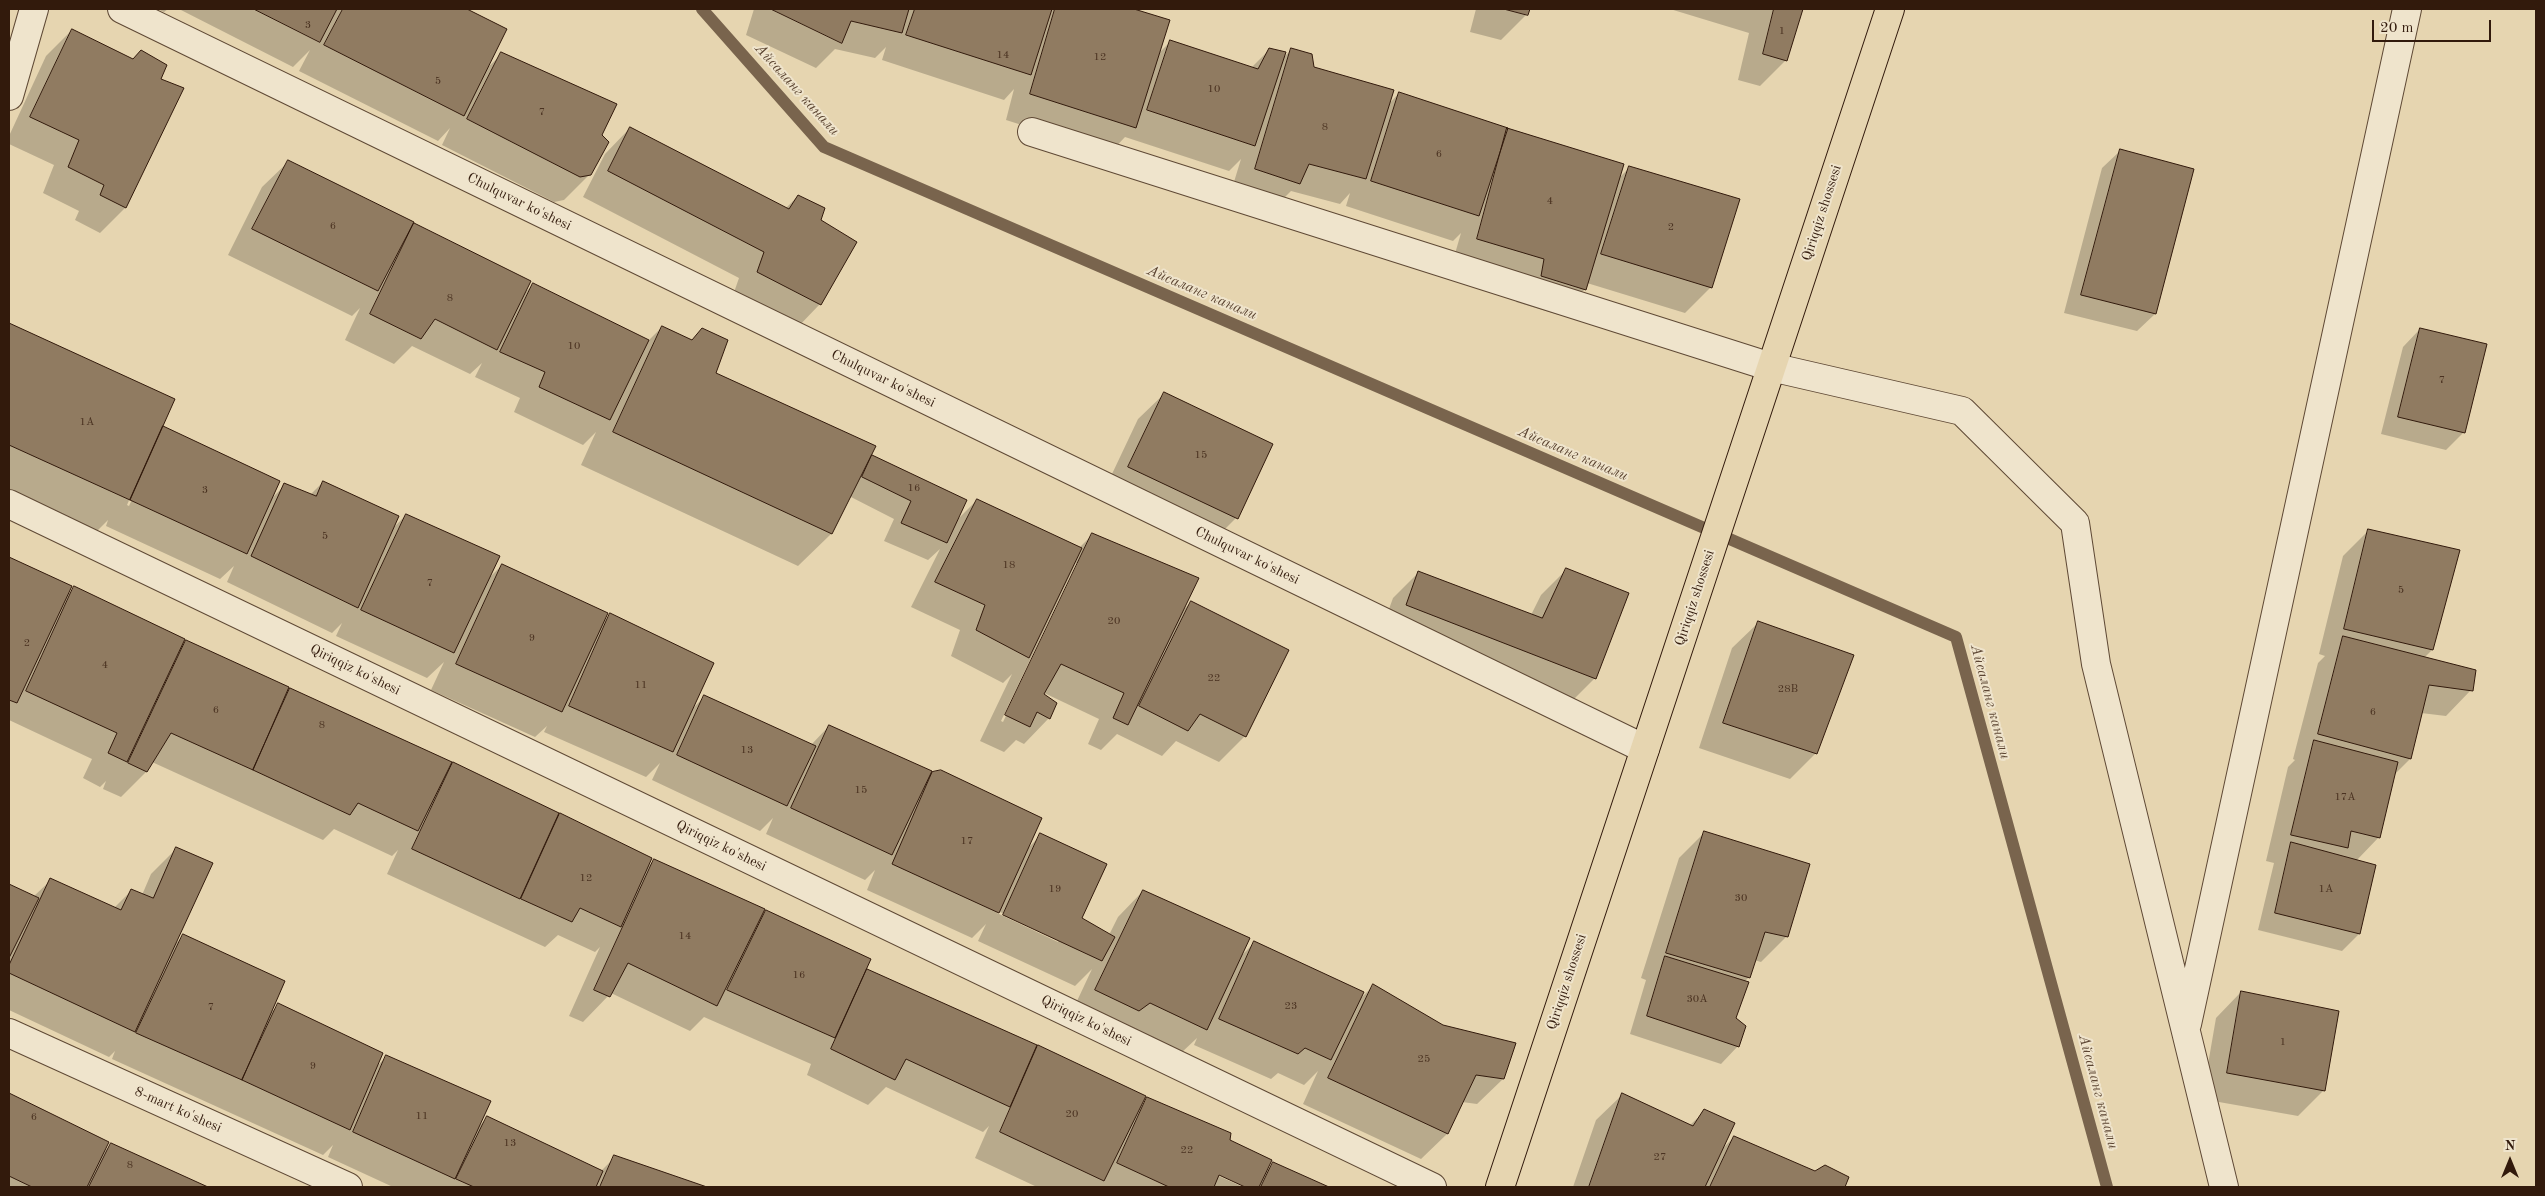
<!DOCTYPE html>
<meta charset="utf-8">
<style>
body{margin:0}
#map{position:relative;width:2545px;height:1196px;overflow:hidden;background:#e6d5b0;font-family:"Old Standard TT",serif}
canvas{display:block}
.frame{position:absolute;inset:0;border:10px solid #321a0c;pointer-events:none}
.north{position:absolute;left:2485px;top:1136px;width:50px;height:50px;-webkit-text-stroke:4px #efe4cc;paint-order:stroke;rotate:0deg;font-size:14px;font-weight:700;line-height:20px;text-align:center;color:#321a0c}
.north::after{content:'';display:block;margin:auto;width:18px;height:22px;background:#321a0c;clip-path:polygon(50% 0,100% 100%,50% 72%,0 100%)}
.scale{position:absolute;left:2372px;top:20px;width:119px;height:22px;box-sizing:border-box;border:2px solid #321a0c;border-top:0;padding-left:6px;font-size:15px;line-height:18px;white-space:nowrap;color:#321a0c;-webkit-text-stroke:4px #efe4cc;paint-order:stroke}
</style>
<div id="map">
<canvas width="2545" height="1196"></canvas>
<div class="frame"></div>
<div class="north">N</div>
<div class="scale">20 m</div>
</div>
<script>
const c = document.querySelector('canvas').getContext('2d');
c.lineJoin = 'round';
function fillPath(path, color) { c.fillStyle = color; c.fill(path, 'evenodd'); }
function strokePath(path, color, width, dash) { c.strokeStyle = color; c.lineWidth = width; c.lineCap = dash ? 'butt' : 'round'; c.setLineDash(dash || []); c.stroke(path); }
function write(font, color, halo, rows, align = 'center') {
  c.font = font + ' "Old Standard TT",serif'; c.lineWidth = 4; c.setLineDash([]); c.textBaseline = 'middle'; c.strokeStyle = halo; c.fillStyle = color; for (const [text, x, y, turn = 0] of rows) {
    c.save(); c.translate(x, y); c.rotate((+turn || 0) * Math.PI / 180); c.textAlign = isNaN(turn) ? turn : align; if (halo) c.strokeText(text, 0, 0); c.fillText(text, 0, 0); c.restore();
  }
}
fillPath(new Path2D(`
 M157 9H168L164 12Z
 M179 9H464L506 30 487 68 502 54 600 135 590 174 564 200 554 202 442 145 450 128 438 141 299 71 310 50 293 67Z
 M754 9H1130L1168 20 1158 54 1170 42 1251 68 1270 49 1282 59 1292 49 1313 68 1389 104 1399 93 1623 165 1619 178 1630 167 1711 287 1685 313 1587 283 1585 289 1559 315 1516 302 1519 284 1452 264 1461 233 1453 241 1346 206 1350 193 1340 204 1291 191 1273 209 1230 195 1241 159 1229 171 1125 137 1110 153 1006 120 1014 89 1004 100 882 60 886 47 875 58 835 49 816 68 746 35Z
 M1476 9H1529L1527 14 1501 40 1470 32Z
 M1670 9H1802L1786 60 1760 86 1738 80 1749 33Z
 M72 30 160 80 125 208 100 233 75 220 79 211 43 193 54 165 9 144V136L46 56Z
 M630 128 785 209 798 196 819 221 820 304 795 330 732 298 739 278 583 197 605 154Z
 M2120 151 2193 170 2155 314 2137 331 2064 313 2102 168Z
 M288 162 529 281 523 295 533 284 648 341 662 327 715 373 867 462 872 456 955 522 977 500 1079 548 1092 535 1182 611 1191 602 1245 736 1219 762 1176 741 1162 756 1117 734 1101 750 1088 744 1099 719 1042 692 1049 718 1024 744 1016 740 1004 752 980 741 1012 674 1003 683 951 656 960 630 911 607 940 549 928 560 884 541 894 519 849 496 831 534 798 566 581 465 596 432 583 445 514 412 520 398 475 377 482 363 470 374 412 346 394 364 345 340 360 308 352 316 228 255 262 187ZM1076 563H1079L1003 722 1001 721Z
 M9 324 174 399 161 427 278 481 271 499 285 485 310 495 323 482 391 530 406 515 488 579 502 565 603 622 610 615 691 710 705 696 811 745 829 726 931 773 941 771 1028 848 1041 835 1080 918 1109 935 1118 917 1143 891 1240 957 1255 942 1360 999 1374 985 1503 1079 1477 1104 1462 1102 1447 1134 1421 1159 1303 1104 1318 1071 1304 1085 1278 1073 1271 1079 1194 1045 1197 1038 1180 1054 1070 1016 1092 969 1075 986 978 941 986 924 972 938 867 890 875 870 865 880 766 834 773 818 760 831 652 780 660 763 646 777 544 732 547 726 535 737 431 690 444 662 427 678 336 636 342 623 332 633 227 582 234 566 220 579 106 526 108 520 96 532 9 492ZM148 457H151L129 506 127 505ZM998 911 1058 940V942L997 913Z
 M2420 329 2464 432 2446 450 2381 434 2403 347Z
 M1164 394 1236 518 1211 543 1103 493 1138 419Z
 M2369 530 2458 551 2432 650 2424 658 2471 690 2446 716 2421 713 2410 759 2394 775 2379 837 2356 861 2359 934 2342 951 2258 930 2274 863 2266 861 2288 767 2295 760 2293 759 2318 663 2325 656 2319 654 2343 556Z
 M9 558 71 586 67 595 74 588 180 648 186 641 452 763 650 859 647 867 654 860 760 917 766 911 865 969 1144 1096 1140 1107 1148 1099 1229 1140 1266 1171 1273 1164 1326 1187H1246L1213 1171 1212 1173 1243 1187H1037L975 1158 989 1126 983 1132 886 1087 868 1105 807 1075 811 1064 704 1017 690 1031 611 993 583 1022 569 1016 600 947 595 952 558 935 545 947 387 874 398 850 392 856 334 829 323 840 152 762 146 772 121 797 103 789 106 781 100 787 83 778 92 759 9 720Z
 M1566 570 1595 678 1569 704 1381 631 1393 598 1419 572 1531 615 1541 595Z
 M1758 623 1816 753 1790 779 1699 748 1732 648Z
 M1705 832 1787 936 1761 962 1754 960 1749 977 1744 982 1735 1018 1738 1046 1721 1064 1630 1034 1646 980 1641 978 1679 858Z
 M177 848 175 944 183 936 270 1013 279 1005 376 1067 387 1056 478 1127 488 1117 601 1171 615 1157 703 1187H393L328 1157 333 1145 323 1155 112 1059 115 1051 109 1057 9 1010V886L33 897 51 880 114 908 131 891 142 895 151 874Z
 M2241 992 2324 1090 2298 1116 2202 1099 2216 1018Z
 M9 1095 107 1142 103 1153 111 1144 205 1187H9Z
 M1622 1095 1689 1126 1705 1111 1721 1150 1734 1137 1816 1173 1848 1177 1843 1187H1573L1596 1120Z`), '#0003');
strokePath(new Path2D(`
 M702 9 824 147 1956 637 2107 1187`), '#79644d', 12);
const building = new Path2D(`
 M254 9H337L320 42Z
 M343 9H467L507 29 464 116 324 45Z
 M771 9H909L902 33 851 21 842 43Z
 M915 9H1052L1031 75 906 35Z
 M1055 9H1134L1170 20 1136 128 1030 94Z
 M1504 9H1530L1528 15Z
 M1774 9H1803L1787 61 1763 54Z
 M72 29 133 59 141 50 167 65 161 79 184 88 126 208 100 195 104 185 68 167 79 140 30 117Z
 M1170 40 1258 69 1269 48 1286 52 1255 146 1147 110Z
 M1291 48 1312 54 1314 67 1394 90 1366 179 1309 164 1300 184 1255 169Z
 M501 52 617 104 602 135 609 142 591 175 580 177 467 119Z
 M1399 92 1508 128 1479 216 1371 181Z
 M630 127 789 209 798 195 825 208 821 220 857 242 821 305 757 272 764 252 608 171Z
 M1507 128 1624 164 1586 290 1541 276 1544 259 1477 239Z
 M2120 149 2194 169 2156 314 2081 295Z
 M288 160 414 222 378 291 252 229Z
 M1629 166 1740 199 1712 288 1601 254Z
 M414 223 531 281 497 350 435 319 421 339 370 314Z
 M533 283 649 340 610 420 539 387 545 372 500 352Z
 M9 323 175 399 130 500 9 445Z
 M662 326 692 340 702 328 728 340 716 373 876 446 832 534 613 432Z
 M2420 328 2487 344 2465 433 2398 417Z
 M1164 392 1273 444 1238 519 1128 467Z
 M163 426 280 481 247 554 130 500Z
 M872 455 967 500 947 543 901 523 911 501 862 477Z
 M323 481 399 516 358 608 251 556 284 483 316 496Z
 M977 499 1082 548 1029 658 976 630 985 605 935 582Z
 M406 514 500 556 454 653 361 610Z
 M2368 529 2460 550 2433 650 2344 629Z
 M1092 533 1199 578 1128 725 1113 718 1124 693 1061 664 1044 694 1057 703 1050 719 1037 712 1030 727 1005 715Z
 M9 557 72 586 17 703 9 700Z
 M502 564 608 613 562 712 456 664Z
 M1566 568 1629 593 1596 679 1406 605 1418 571 1542 618Z
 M74 586 185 639 127 762 108 753 117 733 26 691Z
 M1191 601 1289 650 1246 737 1200 714 1188 731 1139 706Z
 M610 613 714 663 673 752 569 706Z
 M1758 621 1854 655 1817 754 1723 723Z
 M2343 636 2476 670 2473 691 2429 685 2411 759 2318 734Z
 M186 640 289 687 253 770 171 733 147 772 128 763Z
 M290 688 452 762 418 831 358 803 350 815 253 770Z
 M704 695 816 746 787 806 677 755Z
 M829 725 932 771 892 855 791 808Z
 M2314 740 2398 762 2380 838 2351 831 2348 848 2291 835Z
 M453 762 559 813 520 899 412 849Z
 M941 770 1042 818 999 913 892 864 932 772Z
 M560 813 652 858 621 927 580 908 572 922 521 899Z
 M1704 831 1810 864 1788 937 1765 932 1750 978 1666 953Z
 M1040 833 1107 864 1082 918 1115 937 1102 961 1003 915Z
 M2291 842 2376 865 2360 934 2275 913Z
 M176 847 213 863 135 1032 9 973V965L50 878 121 910 131 889 153 898Z
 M654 859 765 909 717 1006 628 963 610 997 594 990Z
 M9 884 39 898 9 958Z
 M1143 890 1250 938 1207 1030 1150 1003 1139 1011 1095 990Z
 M766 910 871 959 835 1038 727 990Z
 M183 934 285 981 242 1080 136 1033Z
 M1254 941 1364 992 1331 1060 1305 1048 1298 1054 1219 1019Z
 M1665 956 1749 982 1736 1018 1746 1026 1739 1047 1647 1016Z
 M867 969 1037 1045 1010 1107 906 1059 895 1080 831 1049Z
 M1373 984 1443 1025 1516 1043 1504 1079 1476 1075 1448 1134 1328 1078Z
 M2241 991 2339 1011 2325 1091 2227 1073Z
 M278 1003 383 1053 350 1130 242 1080Z
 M1038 1045 1146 1096 1104 1181 1000 1132Z
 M386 1055 491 1101 455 1179 353 1132Z
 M9 1093 109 1142 87 1187H32L9 1176Z
 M1622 1093 1693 1126 1704 1109 1735 1123 1705 1187H1589Z
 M1147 1097 1231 1133 1230 1140 1272 1160 1259 1187H1245L1219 1175 1214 1187H1169L1117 1163Z
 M487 1116 603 1171 596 1187H474L456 1179Z
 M1734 1136 1815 1171 1825 1165 1849 1177 1845 1187H1710Z
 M111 1143 208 1187H89Z
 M614 1155 707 1187H600Z
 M1273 1162 1329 1187H1261Z`);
fillPath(building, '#907b61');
strokePath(building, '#321a0c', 1);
const minor = new Path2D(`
 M122 9 1645 749
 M9 96 34 9
 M1032 132 1771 367 1962 411 2075 523 2096 664 2224 1187
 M9 504 1432 1187
 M2187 1024 2407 9
 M9 1033 348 1187`);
const major = new Path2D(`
 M1500 1187 1890 9`);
strokePath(minor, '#5f4935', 30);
strokePath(major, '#321a0c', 30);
strokePath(minor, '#efe4cc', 28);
strokePath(major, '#e6d5b0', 28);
write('11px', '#4a3221', null, [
 ["3",308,25],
 ["1",1782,31],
 ["14",1003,55],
 ["12",1100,57],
 ["5",438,81],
 ["10",1214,89],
 ["7",542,112],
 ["8",1325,127],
 ["6",1439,154],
 ["4",1550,201],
 ["6",333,226],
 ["2",1671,227],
 ["8",450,298],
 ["10",574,346],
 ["7",2442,380],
 ["1A",87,422],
 ["15",1201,455],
 ["16",914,488],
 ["3",205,490],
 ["5",325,536],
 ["18",1009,565],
 ["7",430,583],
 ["5",2401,590],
 ["20",1114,621],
 ["9",532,638],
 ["2",27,643],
 ["4",105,665],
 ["22",1214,678],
 ["11",641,685],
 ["28B",1788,689],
 ["6",216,710],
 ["6",2373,712],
 ["8",322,725],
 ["13",747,750],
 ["15",861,790],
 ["17A",2345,797],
 ["17",967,841],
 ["12",586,878],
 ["19",1055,889],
 ["1A",2326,889],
 ["30",1741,898],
 ["14",685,936],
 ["16",799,975],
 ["30A",1697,999],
 ["23",1291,1006],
 ["7",211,1007],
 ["1",2283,1042],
 ["25",1424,1059],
 ["9",313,1066],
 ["20",1072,1114],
 ["11",422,1116],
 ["6",34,1117],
 ["13",510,1143],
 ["22",1187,1150],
 ["27",1660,1157],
 ["8",130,1165]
]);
write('14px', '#321a0c', '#efe4cc', [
 ["Chulquvar ko'shesi",519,202,26],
 ["Qiriqqiz shossesi",1822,213,-72],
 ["Chulquvar ko'shesi",883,379,26],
 ["Chulquvar ko'shesi",1247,556,26],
 ["Qiriqqiz shossesi",1695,598,-72],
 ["Qiriqqiz ko'shesi",355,670,26],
 ["Qiriqqiz ko'shesi",721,846,26],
 ["Qiriqqiz shossesi",1567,982,-72],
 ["Qiriqqiz ko'shesi",1086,1021,26],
 ["8-mart ko'shesi",178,1110,24]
]);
write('italic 15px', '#5c4532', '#efe4cc', [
 ["Айсаланг канали",797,90,48],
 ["Айсаланг канали",1202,293,23],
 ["Айсаланг канали",1573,454,23],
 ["Айсаланг канали",1990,702,75],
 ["Айсаланг канали",2098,1092,75]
]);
</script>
